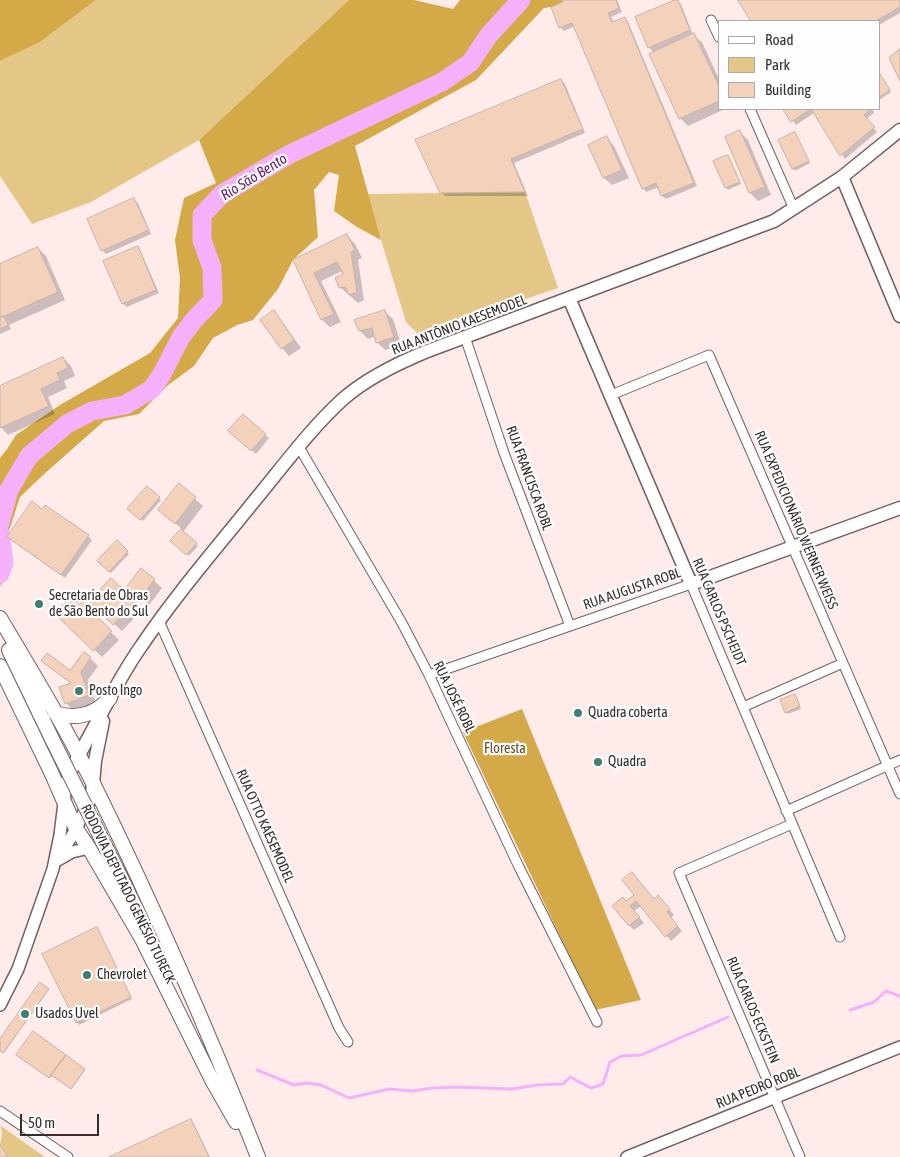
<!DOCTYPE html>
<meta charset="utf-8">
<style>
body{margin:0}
#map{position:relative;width:900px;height:1157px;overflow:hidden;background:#ffecea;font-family:"Asap Condensed",sans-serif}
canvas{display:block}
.legend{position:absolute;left:718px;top:20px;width:162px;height:90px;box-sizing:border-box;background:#fefefe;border:1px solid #aeaaaa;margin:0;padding:6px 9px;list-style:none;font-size:15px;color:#352c2b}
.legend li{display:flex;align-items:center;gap:10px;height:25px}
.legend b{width:25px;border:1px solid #aeaaaa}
.scale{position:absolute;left:20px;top:1114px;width:79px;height:22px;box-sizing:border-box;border:2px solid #352c2b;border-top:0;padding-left:6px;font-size:15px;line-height:18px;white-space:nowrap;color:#352c2b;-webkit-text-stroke:4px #fefefe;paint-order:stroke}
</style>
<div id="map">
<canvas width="900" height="1157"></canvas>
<ul class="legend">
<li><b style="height:6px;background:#fff"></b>Road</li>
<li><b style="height:14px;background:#e4c686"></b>Park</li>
<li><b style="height:14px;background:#f4d1ba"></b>Building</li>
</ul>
<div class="scale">50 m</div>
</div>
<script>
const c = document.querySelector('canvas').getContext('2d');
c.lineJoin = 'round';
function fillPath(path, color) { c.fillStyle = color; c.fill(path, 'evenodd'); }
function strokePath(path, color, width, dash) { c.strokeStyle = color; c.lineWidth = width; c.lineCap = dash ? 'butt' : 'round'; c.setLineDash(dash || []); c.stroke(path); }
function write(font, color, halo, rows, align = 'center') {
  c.font = font + ' "Asap Condensed",sans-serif'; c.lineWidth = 4.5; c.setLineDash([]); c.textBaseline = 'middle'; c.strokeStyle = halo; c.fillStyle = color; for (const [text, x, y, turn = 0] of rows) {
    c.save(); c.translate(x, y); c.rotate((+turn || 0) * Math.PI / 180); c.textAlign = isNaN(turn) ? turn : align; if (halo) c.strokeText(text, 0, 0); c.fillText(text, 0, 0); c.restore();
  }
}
fillPath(new Path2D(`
 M96 0H349L199 140 91 202 32 224 0 176V61L40 42Z
 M525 192 558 288 419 335 406 322 367 194Z
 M1 1126 45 1157H8L0 1145 2 1135Z`), '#e4c686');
fillPath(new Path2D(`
 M0 0H96L40 42 0 61Z
 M349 0H414L453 9 460 0H562L563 2 551 7 544 8 476 80 355 146 381 240 357 227 334 211 339 175 329 172 314 190 318 237 293 260 278 289 253 320 237 325 213 338 194 366 167 386 139 414 104 421 42 476 20 497 7 537 11 557 1 587 0 579V458L7 449 16 435 60 405 150 353 178 318 180 278 175 240 184 198 216 183 199 140Z
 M522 709 641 1000 595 1010 463 732Z`), '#d4aa49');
fillPath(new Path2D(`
 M563 0H617L622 12 611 17 614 23 625 18 628 22 697 186 666 199 662 196 659 187 646 192 643 188 575 26 564 31 560 27 564 3Z
 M739 0H900V13L879 25V21H753Z
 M677 1 681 4 693 35 702 42 719 79V109H725L688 126 680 118 654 53 649 47Z
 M879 72 891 92 879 100Z
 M561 80 565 84 585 133 514 163 528 196H445L441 192Z
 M784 109H872L874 113 866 119 877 132 845 159 814 113 796 125Z
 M740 132 748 140 771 195 758 201 750 193 726 138Z
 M795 133 810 163 795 171 793 168Z
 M607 138 614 146 629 178 612 185 604 178 590 146Z
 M728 156 741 184 728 190 726 188Z
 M134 200 138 203 151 234 106 254 102 250Z
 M347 236 355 244 362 258 358 260 364 300 358 303 340 287 344 275 342 271 321 281 341 322 330 327 322 320 295 261Z
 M38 248 46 256 65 300 9 325 11 329 0 334V265Z
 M138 248 141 252 159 293 127 307 123 304 105 262Z
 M274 312 281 320 301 348 289 356 282 348Z
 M385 312 393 319 401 344 385 350 377 342 375 336 368 339 360 331Z
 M63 358 71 366 75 376 64 381 67 388 48 397 55 414 8 435 0 426V387Z
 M233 435H265L269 438 256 454Z
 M179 485 203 506 183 532 198 546 189 556 172 541 182 529 168 517Z
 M147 487 161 500 143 521 129 509Z
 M88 536 92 540 65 578 12 540Z
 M117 542 129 554 111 573 99 561Z
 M142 570 162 588 149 605 128 587Z
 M74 596 119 640 102 657 57 614Z
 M134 602 142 610 122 631 98 610Z
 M90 658 98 666 88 680 96 703 74 711 66 703 72 684 42 661 71 672Z
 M797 698 801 709 788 714 786 712Z
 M636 895 663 902 674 915 671 918 682 931 671 941 641 906 634 911 644 923 634 930 629 925 627 903Z
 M97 928 132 999 79 1025 44 954Z
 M48 990 4 1053 0 1050V1041Z
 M33 1033 85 1070 72 1088 53 1075 50 1078 18 1055Z
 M191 1120 194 1124 210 1157H112Z`), '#0003');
strokePath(new Path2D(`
 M850 1010 874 1002 886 991 900 996
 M257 1070 294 1085 306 1083 321 1085 349 1098 389 1089 412 1091 433 1088 455 1087 512 1089 537 1085 563 1084 570 1077 591 1088 603 1084 610 1062 622 1056 641 1055 728 1017`), '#f4b0fa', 3);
strokePath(new Path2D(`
 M0 523 9 490 29 456 67 424 92 411 125 405 152 389 162 374 181 337 194 320 213 300 212 268 202 240V215L222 194 290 154 442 82 470 63 489 35 521 0
 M0 533 4 563 0 574`), '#f4b0fa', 19);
const building = new Path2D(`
 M562 0H616L619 8 608 13 612 22 625 17 694 183 661 196 656 183 642 189 572 23 559 28 551 7 563 2Z
 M675 0H678L690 30 648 48 635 17Z
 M738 0H900V7L876 21H751Z
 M694 33 719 86V101L679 119 649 54Z
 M900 49V81L889 58Z
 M879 72 890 90 879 97Z
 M561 79 583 129 511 159 525 192 440 193 415 140Z
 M783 109H871L864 115 875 127 840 156 811 109 791 122Z
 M740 130 765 187 749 193 725 137Z
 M795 132 809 161 792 169 778 140Z
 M607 136 622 170 603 178 588 145Z
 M728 155 740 182 725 188 713 161Z
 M134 198 149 230 101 251 87 219Z
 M347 234 355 250 351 252 357 292 349 295 345 287 339 288 335 278 343 274 337 262 314 273 334 314 321 320 293 260Z
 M138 246 156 290 122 304 103 261Z
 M38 247 58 292 0 318V264Z
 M274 310 294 340 281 349 260 320Z
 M385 310 394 337 376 343 372 328 359 331 354 320Z
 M4 316 8 325 0 329V318Z
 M63 357 68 368 57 373 60 380 41 389 49 406 0 428V386Z
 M243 414 266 434 251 451 228 431Z
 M179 483 196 497 175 524 158 510Z
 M147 486 160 497 140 520 127 509Z
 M32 501 42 509 45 505 89 535 61 575 7 537Z
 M181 529 197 543 186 555 170 541Z
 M117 540 128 551 109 572 97 561Z
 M141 568 155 579 140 598 127 587Z
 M111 578 135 601 113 625 89 602Z
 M74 594 112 631 93 651 55 614Z
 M84 652 91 657 81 672 89 695 65 704 59 687 71 683 41 661 47 653 70 670Z
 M795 694 800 706 785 713 780 700Z
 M632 872 654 899 658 895 670 909 667 912 678 926 665 937 636 901 630 906 640 917 629 926 612 906 623 897 626 901 634 895 622 880Z
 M97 927 131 997 76 1023 42 954Z
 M40 982 49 989 3 1053 0 1051V1039Z
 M33 1031 66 1055 49 1078 16 1055Z
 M66 1055 85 1069 71 1089 51 1075Z
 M191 1119 209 1157H109Z
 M0 1145 8 1157H0Z`);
fillPath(building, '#f4d1ba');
strokePath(building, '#c5b4a8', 1);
const minor = new Path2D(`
 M711 20 719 37
 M750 109 794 209
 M465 337 504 453 570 626
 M611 395 709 355 900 794
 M299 447 402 623 429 675 519 867 597 1022
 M159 621 339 1028 348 1042
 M429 675 691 584 840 937
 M743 707 843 663
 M786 811 900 760
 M792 824 679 873 800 1157
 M0 1111 68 1157`);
const tertiary = new Path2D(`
 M58 859 76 829 87 805
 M58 860 72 852 89 848
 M0 1005 18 969 53 869 60 835 64 803
 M627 1157 900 1047`);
const secondary = new Path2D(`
 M842 177 900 316
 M569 298 691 584 900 508
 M64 803C63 778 80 754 91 733 107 703 122 673 142 645 175 596 214 551 251 505 281 469 309 430 343 399 367 378 396 364 425 352L774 221 842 177 900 130
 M87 805 92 795 95 761 103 721`);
const primary = new Path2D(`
 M0 618C32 672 65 726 93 783 153 905 208 1030 258 1157
 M9 650 52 739
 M0 666 52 774 76 829 89 848 142 939 212 1080 236 1122
 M55 713C77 720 95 715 110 698
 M107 850 142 921`);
strokePath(minor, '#75615f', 11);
strokePath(tertiary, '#75615f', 14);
strokePath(secondary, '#75615f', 15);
strokePath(primary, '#75615f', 16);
strokePath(minor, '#fff', 9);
strokePath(tertiary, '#fff', 11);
strokePath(secondary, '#fff', 12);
strokePath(primary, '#fff', 14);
const primaryBridge = new Path2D(`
 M52 739 107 850`);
strokePath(primaryBridge, '#75615f', 16, []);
strokePath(primaryBridge, '#fff', 14);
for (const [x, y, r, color] of [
 [39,604,5,"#3d8071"],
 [79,691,5,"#3d8071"],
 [578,713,5,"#3d8071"],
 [598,762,5,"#3d8071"],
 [87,975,5,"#3d8071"],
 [25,1014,5,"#3d8071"]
]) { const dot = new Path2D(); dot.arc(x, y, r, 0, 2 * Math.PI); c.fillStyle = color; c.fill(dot); strokePath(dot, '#fefefe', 2); }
write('14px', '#352c2b', '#fefefe', [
 ["RUA ANTÔNIO KAESEMODEL",459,325,-21],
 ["RUA FRANCISCA ROBL",529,478,70],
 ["RUA EXPEDICIONÁRIO WERNER WEISS",796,520,67],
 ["RUA AUGUSTA ROBL",632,589,-19],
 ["RUA CARLOS PSCHEIDT",719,612,67],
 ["RUA JOSÉ ROBL",454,697,64],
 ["RUA OTTO KAESEMODEL",265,826,66],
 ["RODOVIA DEPUTADO GENÉSIO TURECK",128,894,64],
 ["RUA CARLOS ECKSTEIN",753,1010,67],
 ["RUA PEDRO ROBL",758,1088,-22]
]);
write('14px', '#352c2b', '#fefefe', [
 ["Secretaria de Obras",49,596],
 ["de São Bento do Sul",49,612],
 ["Posto Ingo",89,691],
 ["Quadra coberta",588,713],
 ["Quadra",608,762],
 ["Chevrolet",97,975],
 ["Usados Uvel",35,1014]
], 'left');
write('14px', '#625028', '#fefefe', [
 ["Floresta",505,749]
]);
write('italic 15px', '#691a71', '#fefefe', [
 ["Rio São Bento",254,177,-32]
]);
</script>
